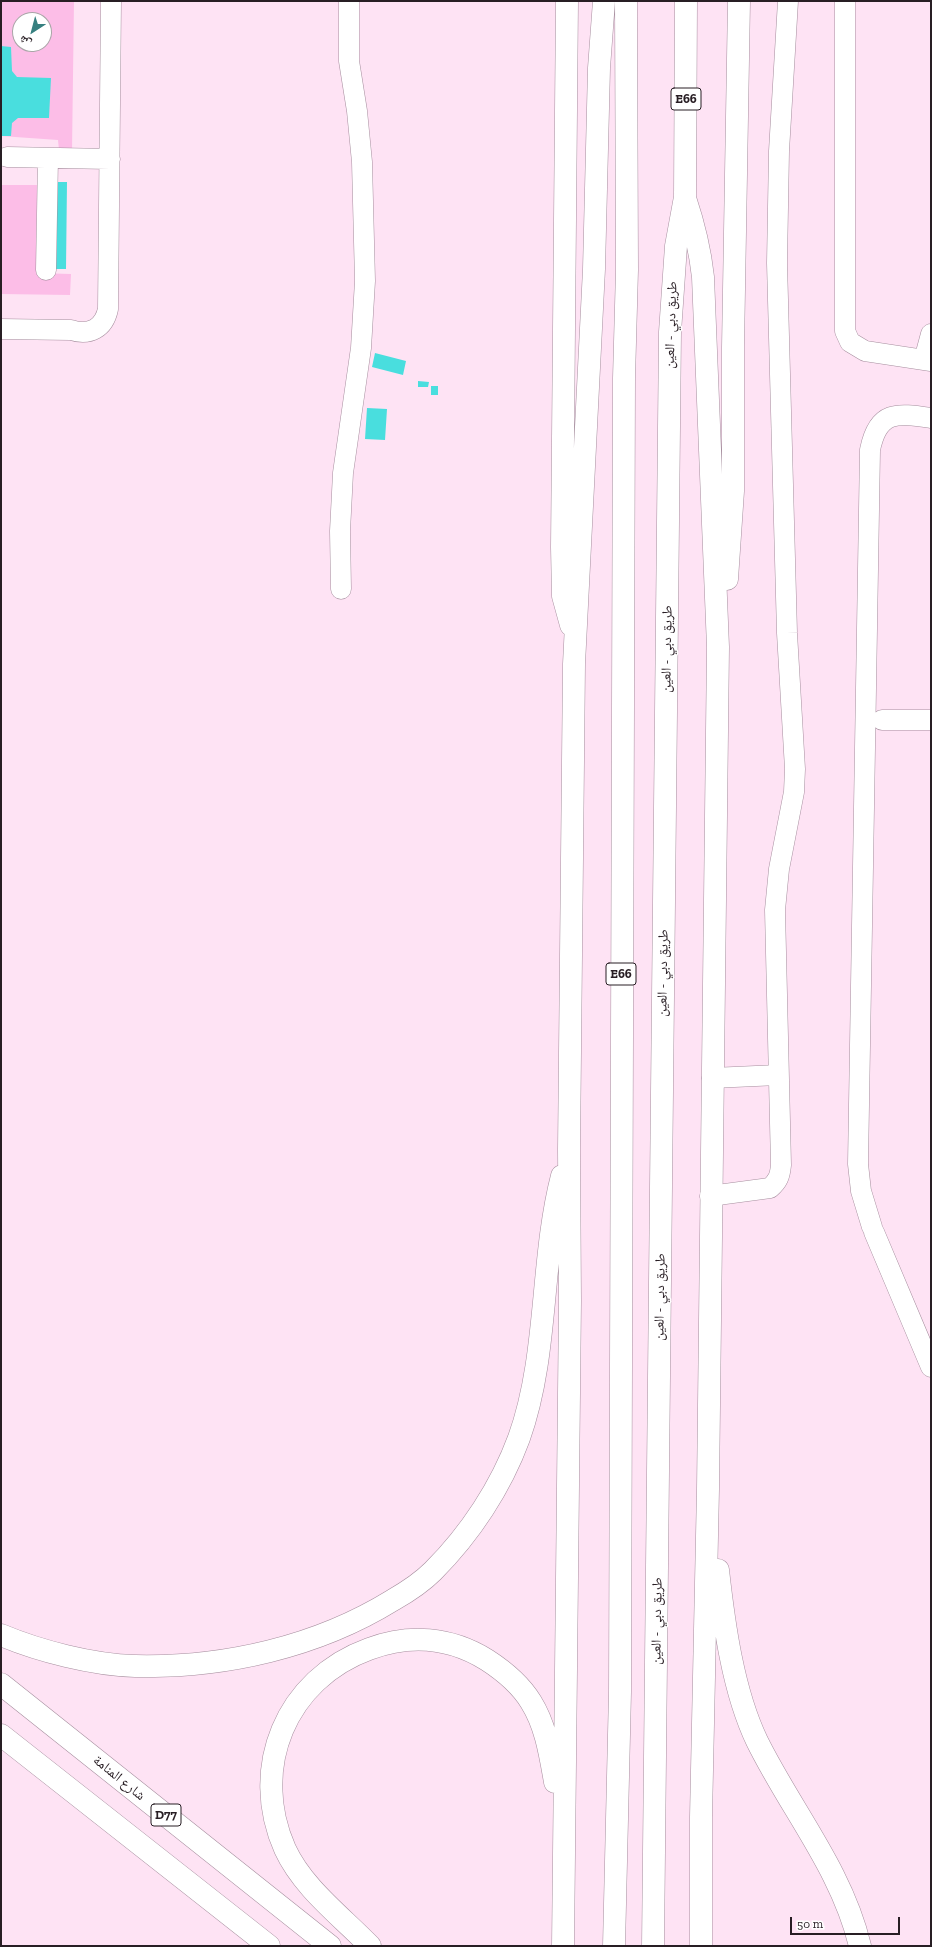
<!DOCTYPE html>
<meta charset="utf-8">
<style>
body{margin:0}
#map{position:relative;width:932px;height:1947px;overflow:hidden;background:#fee3f4;font-family:"Zilla Slab","Noto Naskh Arabic",serif}
canvas{display:block}
.frame{position:absolute;inset:0;border:2px solid #281e24;pointer-events:none}
.north{position:absolute;left:12px;top:12px;width:40px;height:40px;box-sizing:border-box;background:#fff;border:1px solid #a9a5a7;border-radius:50%;rotate:216deg;font-size:11px;font-weight:700;line-height:16px;text-align:center;color:#281e24}
.north::after{content:'';display:block;margin:auto;width:14px;height:18px;background:#378080;clip-path:polygon(50% 0,100% 100%,50% 72%,0 100%)}
.scale{position:absolute;left:790px;top:1917px;width:110px;height:18px;box-sizing:border-box;border:2px solid #281e24;border-top:0;padding-left:5px;font-size:12px;line-height:14px;white-space:nowrap;color:#281e24;-webkit-text-stroke:3px #fff;paint-order:stroke}
</style>
<div id="map">
<canvas width="932" height="1947"></canvas>
<div class="frame"></div>
<div class="north">ش</div>
<div class="scale">50 m</div>
</div>
<script>
const c = document.querySelector('canvas').getContext('2d');
c.lineJoin = 'round';
function fillPath(path, color) { c.fillStyle = color; c.fill(path, 'evenodd'); }
function strokePath(path, color, width, dash) { c.strokeStyle = color; c.lineWidth = width; c.lineCap = dash ? 'butt' : 'round'; c.setLineDash(dash || []); c.stroke(path); }
function write(font, color, halo, rows, align = 'center') {
  c.font = font + ' "Zilla Slab","Noto Naskh Arabic",serif'; c.lineWidth = 3; c.setLineDash([]); c.textBaseline = 'middle'; c.strokeStyle = halo; c.fillStyle = color; for (const [text, x, y, turn = 0] of rows) {
    c.save(); c.translate(x, y); c.rotate((+turn || 0) * Math.PI / 180); c.textAlign = isNaN(turn) ? turn : align; if (halo) c.strokeText(text, 0, 0); c.fillText(text, 0, 0); c.restore();
  }
}
fillPath(new Path2D(`
 M1 1H74L72 151 59 150 58 140 1 136ZM20 20H44V44H20Z
 M1 185H37L36 273 71 274 70 295 1 294Z`), '#fcbde7');
fillPath(new Path2D(`
 M1 46 11 47 12 71 17 77 51 78 49 118H18L12 123 11 136H1Z
 M51 182H67L66 269H50Z
 M375 353 406 361 403 375 372 367Z
 M418 381 429 382 428 387H418Z
 M431 386H438V395H431Z
 M367 408 387 409 385 440 365 439Z`), '#49dede');
const minor = new Path2D(`
 M845 1V331L850 342 865 351 931 361
 M7 157 110 159
 M46 270 48 158
 M1 329 71 330C90 336 104 328 108 309L111 1
 M924 360 931 334
 M341 589 340 531 343 473 361 348 365 281 362 162 357 111 349 61V1
 M882 720H931
 M712 1078 778 1075
 M710 1196 770 1188C778 1181 780 1176 781 1165L775 910 779 869 794 792 795 769 787 633 777 263 779 151 788 1
 M872 1227 861 1191 858 1164 870 450C878 410 897 413 931 418
 M874 1232 931 1367`);
const major = new Path2D(`
 M1 1684 330 1946
 M1 1735 269 1946`);
const highway = new Path2D(`
 M567 1 562 547 563 596 571 625
 M685 198C694 225 700 249 703 277L718 647 708 1489 701 1817V1946
 M727 579 733 491V347L739 1
 M718 1570C724 1624 733 1691 757 1741 791 1810 842 1870 860 1946
 M1 1635C39 1651 93 1665 135 1666 224 1668 317 1647 393 1600 407 1592 422 1582 433 1571 470 1534 501 1487 519 1438 549 1354 540 1261 562 1176
 M370 1946C341 1916 303 1888 285 1849 249 1768 286 1679 369 1649 409 1634 450 1637 487 1660 504 1671 520 1684 531 1702 546 1726 550 1754 555 1782
 M563 1946 570 1301 569 1149 574 664 594 269 599 68 604 1
 M614 1946 620 1692 624 378 627 270 626 1
 M653 1946 670 332 676 246 685 197 686 1`);
strokePath(minor, '#a68e9e', 21);
strokePath(major, '#a68e9e', 23);
strokePath(highway, '#a68e9e', 23);
strokePath(minor, '#fff', 20);
strokePath(major, '#fff', 22);
strokePath(highway, '#fff', 22);
for (const [x, y, w] of [
 [686,99,30],
 [621,974,30],
 [166,1815,30]
]) { const box = new Path2D(); box.roundRect(x - w / 2, y - 11, w, 22, 3); c.fillStyle = '#fff'; c.fill(box); strokePath(box, '#281e24', 1); }
write('bold 13px', '#281e24', null, [
 ["E66",686,99],
 ["E66",621,974],
 ["D77",166,1815]
]);
write('14px', '#281e24', '#fff', [
 ["طريق دبي - العين",671,325,-88],
 ["طريق دبي - العين",667,649,-89],
 ["طريق دبي - العين",663,973,-89],
 ["طريق دبي - العين",660,1297,-89],
 ["طريق دبي - العين",657,1621,-89],
 ["شارع المنامة",119,1778,39]
]);
</script>
